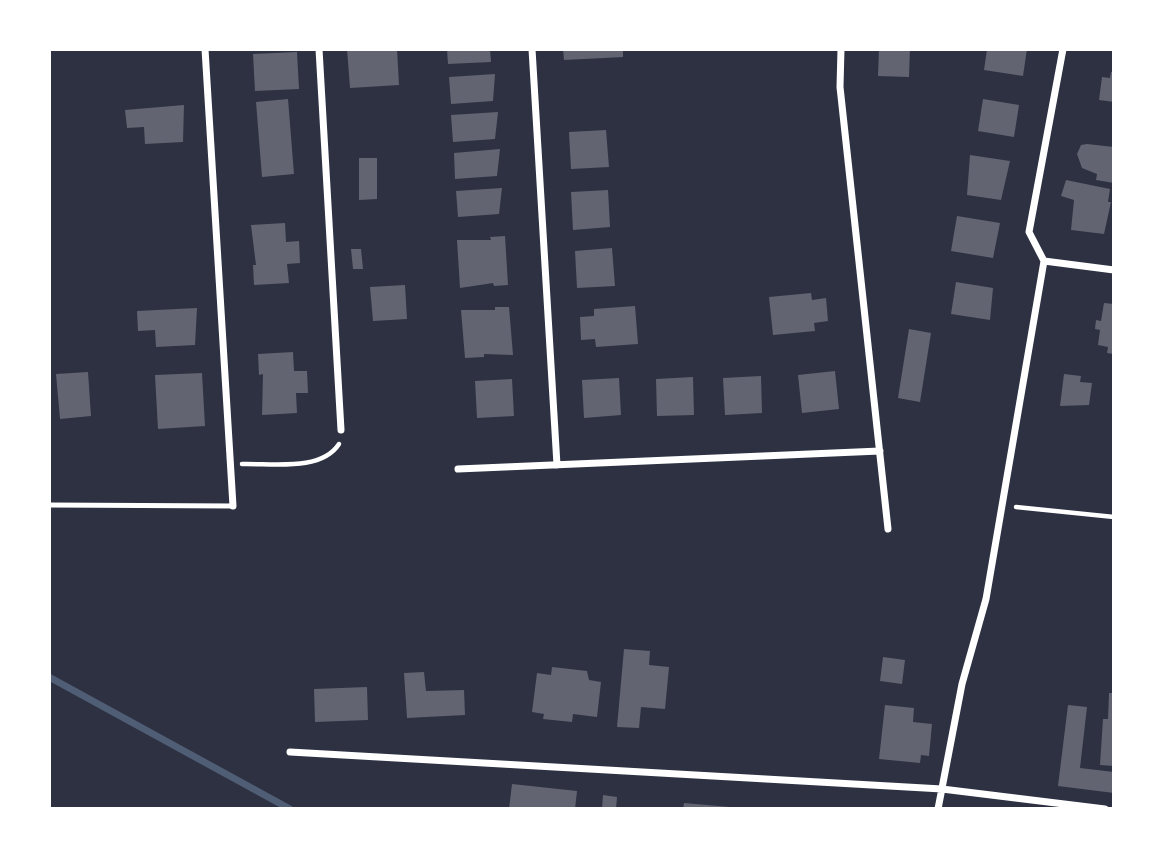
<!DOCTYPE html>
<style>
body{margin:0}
#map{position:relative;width:1163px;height:858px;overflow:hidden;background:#2d3142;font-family:Helvetica,sans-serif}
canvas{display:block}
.frame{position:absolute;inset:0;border:51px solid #fff;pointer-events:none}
</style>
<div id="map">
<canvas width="1163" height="858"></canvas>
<div class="frame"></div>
</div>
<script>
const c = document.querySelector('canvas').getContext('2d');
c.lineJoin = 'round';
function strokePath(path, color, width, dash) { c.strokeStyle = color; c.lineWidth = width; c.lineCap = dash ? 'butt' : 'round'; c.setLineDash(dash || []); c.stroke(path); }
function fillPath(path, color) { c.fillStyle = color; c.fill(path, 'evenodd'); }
strokePath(new Path2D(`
 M49 677 290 809`), '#4f5d75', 7);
fillPath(new Path2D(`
 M347 49H397L399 85 350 88Z
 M447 49H490L491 62 448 64Z
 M563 49H623V57L564 60Z
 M879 49H910L909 77 878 76Z
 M987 49H1027L1023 76 984 70Z
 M297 52 299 89 255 91 253 54Z
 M1111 72H1114V102L1099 100 1102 77 1110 78Z
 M495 74 493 101 451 104 449 77Z
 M288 99 294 174 262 177 256 102Z
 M983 99 1019 105 1014 137 978 131Z
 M184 105 183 142 145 144 144 127 127 128 125 110Z
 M498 112 495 139 453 142 451 115Z
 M606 130 609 167 571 169 569 132Z
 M1087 144 1114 147V183L1096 180 1097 174 1082 168 1077 154 1081 145Z
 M500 149 497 176 455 179 454 153Z
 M970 155 1010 161 1001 200 967 195Z
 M359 158H377V199L359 200Z
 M1066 180 1110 189 1108 202H1111L1104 234 1071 230 1074 200 1061 196Z
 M502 188 499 214 458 217 456 191Z
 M608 190 610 227 573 230 571 192Z
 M957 216 1000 223 993 258 951 251Z
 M285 223 286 242 299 241 300 263 287 264 289 283 254 285 253 265H256L251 225Z
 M505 236 508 285 494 286 493 283 460 288 457 240H491L490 237Z
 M612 248 615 286 577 288 575 251Z
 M351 249H361L363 269H353Z
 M956 282 993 288 990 320 951 314Z
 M405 285 407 319 373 321 370 287Z
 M811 293 812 300 826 298 828 321 814 323 815 331 773 335 769 297Z
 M1104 303 1114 304V354L1107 353 1108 347 1098 345 1100 330 1095 329 1096 320 1101 321Z
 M635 306 638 344 596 347 595 339 581 340 580 317 594 316V309Z
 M495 307H509L513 355 484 354V357L465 358 461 310H495Z
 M197 308 195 345 156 347 155 330 138 331 137 311Z
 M909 329 931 333 920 402 898 398Z
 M293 352 294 371H307L308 393H296L297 413 262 415 263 374 259 375 258 354Z
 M835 371 839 409 802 413 798 375Z
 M88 372 91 416 60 419 56 374Z
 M202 373 205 426 158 429 155 375Z
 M1064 374 1081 376 1080 382 1092 383 1089 405 1060 406Z
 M761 376 762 413 725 415 723 378Z
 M693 377 694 415 657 416 656 379Z
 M619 378 621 415 584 418 582 380Z
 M512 379 514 416 477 418 475 381Z
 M624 649 650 651 649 665 669 667 665 709 641 707 639 728 617 727Z
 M883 657 905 660 902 684 880 681Z
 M552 667 587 671 589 680 601 682 597 717 573 714 572 722 543 719 544 714 532 712 537 673 551 675Z
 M424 672 426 691 464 690 465 715 407 718 404 673Z
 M367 687 368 720 315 722 314 689Z
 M1109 693H1114V766L1100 765 1103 719H1108Z
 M885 705 914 708 913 722 932 724 929 756 921 755 920 763 879 759Z
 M1068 705 1087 707 1080 768 1114 772V793L1058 786Z
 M512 784 577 791 575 809H509Z
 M603 795 617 797 616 809H602Z
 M684 803 730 807V809H683Z`), '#626471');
strokePath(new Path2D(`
 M242 464C271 463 321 472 339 444
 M1016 507 1114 517`), '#fff', 4.5);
strokePath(new Path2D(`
 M49 505 233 506`), '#fff', 5);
strokePath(new Path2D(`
 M205 49 233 506
 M319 49 341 430
 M532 49 557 465
 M841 49 840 87 888 529
 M1044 261 1114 270
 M458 469 880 451
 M290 752 942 789 1105 809
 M938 809 962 684 986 599 1044 261 1029 232 1063 49`), '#fff', 7);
</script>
